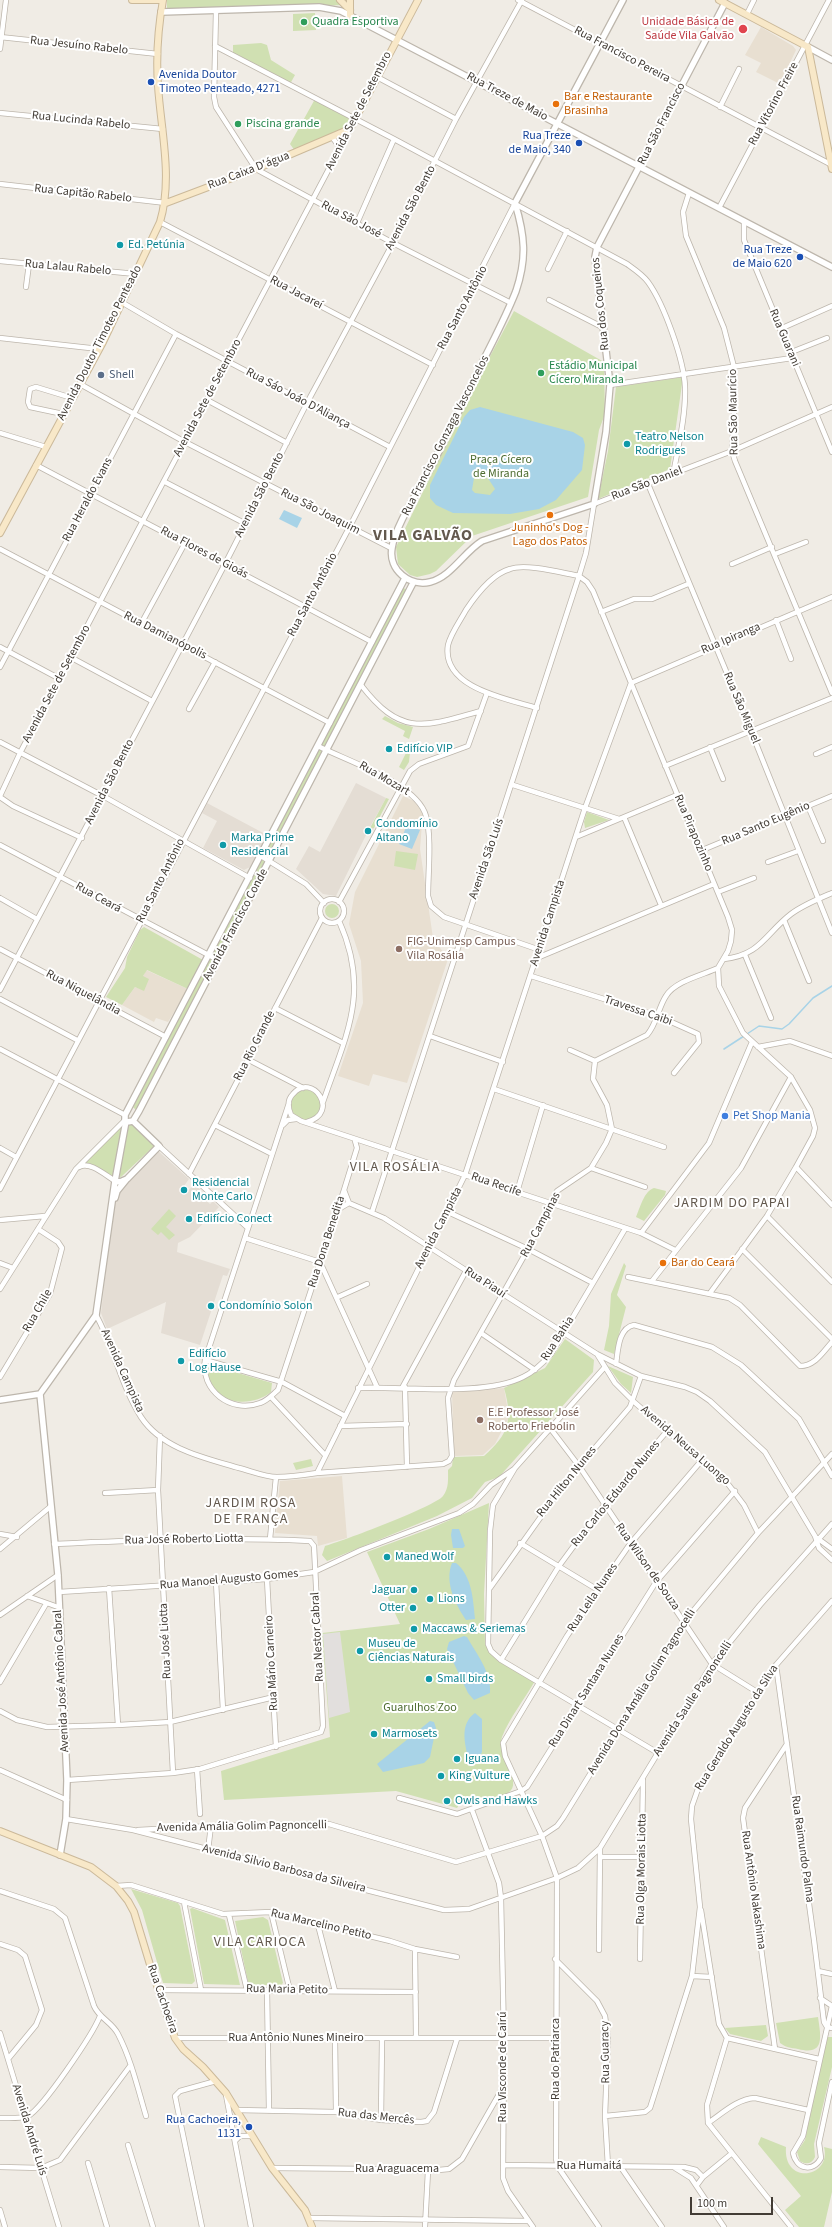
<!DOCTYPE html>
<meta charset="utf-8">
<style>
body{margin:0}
#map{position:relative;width:832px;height:2227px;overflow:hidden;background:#f0ece5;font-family:"Source Sans 3",sans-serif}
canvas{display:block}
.scale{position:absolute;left:690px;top:2197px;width:83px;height:18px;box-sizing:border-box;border:2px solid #423c35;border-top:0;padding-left:5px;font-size:12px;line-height:14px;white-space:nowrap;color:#423c35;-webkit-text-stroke:3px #fff;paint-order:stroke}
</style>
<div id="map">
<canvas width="832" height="2227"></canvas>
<div class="scale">100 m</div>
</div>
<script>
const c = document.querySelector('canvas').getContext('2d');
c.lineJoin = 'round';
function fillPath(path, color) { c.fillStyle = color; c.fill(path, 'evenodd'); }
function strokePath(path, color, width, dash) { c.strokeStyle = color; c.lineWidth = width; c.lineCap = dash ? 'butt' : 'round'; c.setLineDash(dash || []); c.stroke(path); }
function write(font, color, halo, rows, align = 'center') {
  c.font = font + ' "Source Sans 3",sans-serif'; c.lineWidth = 4; c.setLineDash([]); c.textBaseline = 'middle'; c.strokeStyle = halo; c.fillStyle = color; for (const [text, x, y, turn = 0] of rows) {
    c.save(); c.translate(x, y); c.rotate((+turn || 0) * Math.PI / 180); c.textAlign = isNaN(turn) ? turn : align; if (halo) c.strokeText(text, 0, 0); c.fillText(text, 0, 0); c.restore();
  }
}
fillPath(new Path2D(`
 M356 783 386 798 370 827 374 828 371 835 367 833 336 896 323 894 296 869 309 846 320 852Z
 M207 803 267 835 250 867 244 870 203 848 217 821 202 813Z
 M157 1150 189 1179 184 1186 189 1190 194 1184 205 1194 202 1197 210 1204 213 1201 219 1207 190 1237 178 1243 177 1252 230 1269 227 1276 223 1275 200 1345 161 1333 166 1302 107 1329 101 1313 113 1210 119 1189Z`), '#e4ddd4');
fillPath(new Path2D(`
 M761 27 793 46 796 50 780 84 756 72 761 63 745 55Z
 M403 796 414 801 423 811 420 849 433 938 448 959 407 1083 373 1074 369 1086 338 1076 363 1003 361 961 349 924 355 892Z
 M146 970 188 989 168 1022 156 1018 154 1022 122 1005 135 987 137 988Z
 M504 1388 509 1417 495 1444 483 1455 454 1456 452 1392Z
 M342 1476 347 1538 318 1546 317 1536 275 1533 280 1481Z`), '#e8dfd1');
fillPath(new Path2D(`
 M167 0H339L344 5 167 11Z
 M315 13 316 30 293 31V14Z
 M261 43 267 45 271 60 295 75 290 84 233 54V45Z
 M315 99 352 118 347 129 295 151 290 144Z
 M514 311 604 362 605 414 599 430 588 497 472 536 436 571 430 574 417 577 410 575 398 564 396 547 477 381Z
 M683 377 670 469 598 499 608 451 616 387Z
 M402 587 407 590 136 1110 133 1107Z
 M385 716 398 723 413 727 409 739 403 736 405 731 382 719Z
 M411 743 409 762 404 770 399 767Z
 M386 798 389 799 374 828H370Z
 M587 812 609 820 585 828 584 822Z
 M396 851 418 854 415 870 394 866Z
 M325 911a7 7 0 1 1 14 0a7 7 0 1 1-14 0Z
 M144 927 203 960 188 989 147 970 143 976 149 979 144 991 135 987 122 1005 106 997 125 968 127 957 140 930Z
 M291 1105a15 15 0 1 1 30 0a15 15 0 1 1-30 0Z
 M124 1123H132L154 1146 121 1177 108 1175 85 1162Z
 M654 1188 666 1191 665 1195 644 1221 636 1217C640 1208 644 1191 654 1188Z
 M169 1209 176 1216 166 1227 175 1235 169 1240 161 1232 158 1235 151 1229Z
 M624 1263 626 1266 617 1295 626 1307 614 1354 604 1350 609 1326 611 1294Z
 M565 1339 594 1360 593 1372 499 1477 485 1482 472 1498 437 1516 327 1561 322 1555 325 1546C340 1542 436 1506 443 1496 449 1488 448 1479 448 1470L452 1466 453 1457 484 1456C509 1434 513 1420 504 1388L545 1368Z
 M207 1364 272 1383 271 1392C253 1407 218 1406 209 1380 208 1375 208 1369 207 1364Z
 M608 1366 633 1377 631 1393 621 1384Z
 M311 1459 313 1466 296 1470 293 1463Z
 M489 1503 484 1594 485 1644 491 1654 535 1681C525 1698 509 1719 502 1737 495 1756 525 1782 508 1793 500 1798 487 1800 478 1803L472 1799 461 1802 457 1808 396 1791 224 1800 221 1771 330 1737 322 1633 400 1624 367 1552 429 1529Z
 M131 1889 178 1903 180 1906 195 1981 192 1984 163 1983 142 1910Z
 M192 1908 225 1920 240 1985 204 1984 190 1909Z
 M263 1917 268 1920 283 1983 281 1985H253L248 1982 235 1921Z
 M818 2017C821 2037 825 2056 798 2049 791 2048 785 2047 780 2043L776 2023Z
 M766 2025 768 2036 761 2041 730 2034 725 2028Z
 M828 2037H832V2067L814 2144 815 2157C812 2164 806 2165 800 2161L797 2152 805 2140 826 2039Z
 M761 2137 786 2147C783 2186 832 2178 824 2147L832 2149V2192L824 2227H799L785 2210 801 2196 758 2144Z`), '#d0e0b2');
fillPath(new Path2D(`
 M340 1632 350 1712 329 1718 323 1634Z`), '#e2dfdd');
fillPath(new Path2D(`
 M480 407 573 432 583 438 585 445 582 470 556 500 539 509 510 514 453 513 436 505 430 498V485L464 417 470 410ZM484 472 495 489 490 495 475 493 472 490 474 478 477 473Z
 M284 510 302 518 297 528 279 519Z
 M407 825 420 830 412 849 399 844Z
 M452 1529H459L465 1546 463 1548H453L451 1535Z
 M452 1563H456C472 1576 473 1599 475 1619L466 1620C456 1605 444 1583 452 1563Z
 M464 1636 467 1637C476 1653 492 1673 490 1693L474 1700 468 1693 447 1649 449 1642Z
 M475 1713 482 1719V1752L479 1758 469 1761C465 1745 459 1724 475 1713Z
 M430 1721 434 1722 436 1728 430 1757 424 1763 383 1772 377 1764Z`), '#a8d3e7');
strokePath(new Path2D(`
 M747 1034 759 1026 782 1029 789 1024 813 998 832 986
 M724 1049 744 1036`), '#a8d3e7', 1.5);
const minor = new Path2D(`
 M518 0 832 165
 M216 11 214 97 216 107 256 169 393 243 511 303
 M747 14 754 0
 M0 37 158 54
 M215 46 394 139 627 264C634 269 643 275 648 282 664 304 684 360 685 387 686 416 678 447 673 475
 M0 49 6 0
 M377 77 456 119
 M720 107 739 69
 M0 113 163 129
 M332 137 341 149
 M0 184 166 203
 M689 193 683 212 686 236 724 328 734 367 735 393 732 451 735 461 832 693
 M719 208 829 0
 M744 221V240L832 452
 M160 222 433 365
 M357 223 394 139
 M0 261 136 274
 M548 269 567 231
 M26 287 29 264
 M549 300 604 328
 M123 303 176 334 390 447
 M780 329 832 306
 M0 338 99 349
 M789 353 827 338
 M80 384 185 442 391 548
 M610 385 792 358
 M207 400 287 443
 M63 414 30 407 28 402 30 389 36 387 72 398
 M0 433 46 447
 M36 465 372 642
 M165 482 246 524
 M648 484 751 731 832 933
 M0 549 330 723
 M775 554 806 542
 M732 564 772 547
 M601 612 634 599H652L688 584
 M776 620 791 659
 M141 624 185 543
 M0 647 60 679
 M72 658 152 701
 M0 667 176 334
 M361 685C401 737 424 727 481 711
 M537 708C508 699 441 688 448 645 451 633 460 621 466 610 476 595 492 574 510 569 526 563 562 573 579 576L587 582 593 591 728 917 732 930 731 941 728 951 718 968 719 986 743 1033 791 1077 810 1110 815 1128 813 1136 796 1167 767 1216 710 1293
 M189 709 215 662
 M0 742 103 796 250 878
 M318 746C347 761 417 783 426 816 432 837 428 874 428 896L431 906 444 917 540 950
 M710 747 723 779
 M816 754 832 747
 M665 766 832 698
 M513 785 619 819
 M0 796 20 753 350 129
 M0 797 13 806 82 838
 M808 806 823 841
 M624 817 661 905
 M576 837 677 795
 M0 845 218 960
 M700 851 832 796
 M261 856 306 884 324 903
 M768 862 798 851
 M718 892 754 878
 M0 898 37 919
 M320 911a12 12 0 1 1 24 0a12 12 0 1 1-24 0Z
 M339 902 410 771 419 764 468 746 487 693
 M784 920 809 981
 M0 949 166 1037
 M745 955 771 1018
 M537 958 714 884
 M724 959C761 955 765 934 791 914 803 905 818 899 832 893
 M531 976 658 1016 698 1034 699 1042 674 1073
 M0 990 225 564 307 403 393 243 456 119 522 0
 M0 999 77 1040
 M275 1008 343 1043
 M430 1036 503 1062
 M758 1047 790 1041 832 1056
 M0 1049 125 1115
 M570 1050 595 1061
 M249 1060 303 1088
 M494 1089 664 1147
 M323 1102C346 1035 371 992 339 921
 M289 1103 205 1360C200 1390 231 1414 260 1403 267 1401 272 1395 278 1390L344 1190 357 1148 355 1141
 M307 1122C341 1113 312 1071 293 1094 287 1100 288 1108 291 1115L301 1121 641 1233 675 1250
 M215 1125 272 1154
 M283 1125 288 1120 296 1119
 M159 1146 248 1228
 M0 1148 16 1157
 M79 1167C90 1161 105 1175 115 1181
 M796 1167 832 1205
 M591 1168 645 1187
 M189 1174 322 918
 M0 1189 349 528 515 203
 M344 1190 349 1203 384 1218 597 1354 641 1376 685 1387 697 1392 710 1401 765 1452 815 1536 819 1548 832 1560
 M517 1192 543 1105
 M337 1210 349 1203
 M372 1212 579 576 586 553 594 504 732 451 832 407
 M448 1212 528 1249 593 1283
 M767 1216 832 1282
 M0 1220 45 1216
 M641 1233 709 1143 752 1042
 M245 1238 320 1262 377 1387
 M742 1249 832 1339
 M0 1263 13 1268
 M628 1277 729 1298 740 1305 800 1366C815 1366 823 1352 832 1342
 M652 1281 741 1168 791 1077
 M0 1289 76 1169 125 1120
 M338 1297 367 1284
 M96 1315C114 1347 121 1386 141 1417 162 1449 205 1458 239 1468 251 1471 265 1477 277 1477 290 1477 304 1475 317 1473L465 1175 585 808 631 683 832 597
 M481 1333 535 1370
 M597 1354 615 1383 633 1401 728 1484 744 1505 758 1533
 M205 1360 282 1382 345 1416
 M616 1364C618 1351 618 1328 634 1325L712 1347 741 1365 799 1419 832 1476
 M604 1368 515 1468 493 1505 490 1531 488 1644 491 1651 501 1660 658 1753
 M0 1377 50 1294 62 1248 58 1242 38 1229
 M405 1387 407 1467
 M358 1388C404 1386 483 1397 523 1377 534 1372 542 1364 551 1354L625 1229
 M402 1388 466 1271
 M271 1397 325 1455
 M340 1426 407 1424
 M550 1428 579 1466 712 1664 757 1692
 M160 1436 158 1490 173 1773
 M317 1473 443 1464 449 1461 452 1456 448 1398 454 1380 528 1249 557 1191 591 1168 606 1143 612 1129 607 1105 593 1079 595 1061 647 1035C657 1024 658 1008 666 996 675 981 703 975 718 968
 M105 1493 158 1490
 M0 1534 17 1537
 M817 1538 832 1549
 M270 1539 276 1477
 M520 1543 598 1590
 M54 1544C139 1540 224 1537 310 1541L314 1546 323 1726 321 1732 200 1769 173 1773 67 1780
 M0 1549 50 1507
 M267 1579 276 1747
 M216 1582 223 1710
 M109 1588 118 1725
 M490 1588 565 1483 630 1407 641 1376
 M59 1592 267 1579 314 1572 361 1550 459 1513 473 1504 491 1485 514 1469
 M27 1596 58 1607
 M0 1615 58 1575
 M501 1660 559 1566 604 1505 668 1430
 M776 1665 814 1940 824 2022 827 2027 832 2028
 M0 1682 46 1604
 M0 1711 17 1720 47 1727 118 1725 170 1722 274 1697
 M197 1769 200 1814
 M0 1770 67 1800
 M399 1798 457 1814 521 1791 527 1787 656 1582 735 1491
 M472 1810 499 1883 501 1898 504 2039 503 2178 508 2191 533 2227
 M66 1819 133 1830 444 1910 469 1909 557 1878 578 1868 600 1848 712 1664 760 1605 832 1524
 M138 1830 211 1826 329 1824 456 1862 542 1836 557 1826 563 1818 684 1622 758 1533 832 1454
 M208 1850 211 1826
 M601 1857H643
 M116 1886 131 1885 223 1914 271 1912 390 1941 415 1949 457 1957
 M0 1891 54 1909 65 1918 94 2006C99 2018 112 2022 118 2034 131 2059 138 2089 146 2116
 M184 1902 201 1990
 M701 1910 719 2024 727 2038
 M271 1912 290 1991
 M229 1915 247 1990
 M318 1925 335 1991
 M0 1944 18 1950 25 1956 42 2010 36 2025 8 2059
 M415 1949 416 2038
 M599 1950 600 1848
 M555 1959 597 2001 605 2016 608 2038 605 2116 608 2166
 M640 1959 643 1780
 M818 1971 832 1974
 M692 1976 712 1977
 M158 1990 416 1992
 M267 1990 269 2111
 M820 1998 832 2006
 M832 2006 803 2136 793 2153C796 2169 813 2173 821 2158L819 2143 832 2082
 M0 2033 59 2227
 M175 2038H555
 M335 2038 336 2112
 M727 2038 707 2105 708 2123 791 2227
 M727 2038 819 2059
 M775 2049 743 1818 745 1808 787 1744
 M226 2095 251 2227
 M236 2110 336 2112 381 2120 421 2122 427 2121 434 2112 457 2039
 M605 2116 645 2112 650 2108 692 1976 700 1907 691 1819 692 1806 699 1786 776 1665 832 1601
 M0 2118C8 2118 20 2119 28 2116 43 2108 93 2034 100 2016
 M381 2120 382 2038
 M708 2123C723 2113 737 2099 755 2098L808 2110
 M235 2141 240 2136H251
 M128 2145 153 2227
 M88 2163 107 2227
 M503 2165 684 2167 696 2170 703 2177
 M620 2166 662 2227
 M0 2167 41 2168 60 2160 130 2066
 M272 2168 377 2169 428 2171 449 2169 462 2159 502 2089
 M675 2168 691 2178 724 2227
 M697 2185 703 2177 731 2154
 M0 2210 5 2227
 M309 2218 528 2221
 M202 2227 175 2096 180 2091 216 2081
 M425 2227 428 2171
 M599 2227 558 2167 556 2159 557 1878 542 1836 505 1756 503 1743 567 1636 598 1590 630 1544 702 1460`);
const tertiary = new Path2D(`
 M623 0 515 203C525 236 527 258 516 291 507 314 496 335 485 357 467 394 449 432 430 469 419 490 395 526 392 548 388 570 410 587 430 582 451 577 464 552 482 541L594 504 606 432 610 385 595 257 597 247 725 3
 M161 12 319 7 341 11 832 267
 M808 47 832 60
 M405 578 125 1115V1120L127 1122 133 1121 139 1111 413 583
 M115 1181 120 1182 127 1179 159 1146 133 1121
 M115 1198 117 1191 126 1180
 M0 1400 40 1394
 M60 1855 66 1819 67 1780 58 1575 40 1394 96 1315 115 1181 126 1121`);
const secondary = new Path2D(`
 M132 0H163
 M340 0 350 10
 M719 0 808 47 832 169
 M350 15V0
 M166 203 256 169 350 129 418 0
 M0 533 103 342 160 222C173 178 161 131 158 86 156 57 158 28 163 0
 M0 1831 91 1867 116 1886 128 1901 134 1912 151 1968 175 2038 183 2049 203 2067 226 2093 272 2168 305 2210 312 2227`);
strokePath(minor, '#bdb6ac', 6);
strokePath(tertiary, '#bdb6ac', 8);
strokePath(secondary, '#cbb99a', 8);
strokePath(minor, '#fff', 4.5);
strokePath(tertiary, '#fff', 5.5);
strokePath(secondary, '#f8e8c8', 6);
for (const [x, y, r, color] of [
 [304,22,4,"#2e9e5b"],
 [743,29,5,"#e0444e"],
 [151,82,4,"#1a4fb4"],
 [556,104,4,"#e8710a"],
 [238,124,4,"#2e9e5b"],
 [579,143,4,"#1a4fb4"],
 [120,245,4,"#0f9aa8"],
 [800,257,4,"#1a4fb4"],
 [541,373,4,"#2e9e5b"],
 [101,375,4,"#5c6f8a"],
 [627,444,4,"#0f9aa8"],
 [550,515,4,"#e8710a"],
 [389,749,4,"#0f9aa8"],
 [368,831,4,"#0f9aa8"],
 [223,845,4,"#0f9aa8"],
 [399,949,4,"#8d6e63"],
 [725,1116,4,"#3f7fe0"],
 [184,1190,4,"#0f9aa8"],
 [189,1219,4,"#0f9aa8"],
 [663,1263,4,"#e8710a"],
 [211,1306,4,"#0f9aa8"],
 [181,1361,4,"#0f9aa8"],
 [480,1420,4,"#8d6e63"],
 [387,1557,4,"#0f9aa8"],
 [414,1590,4,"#0f9aa8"],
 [430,1599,4,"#0f9aa8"],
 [413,1608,4,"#0f9aa8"],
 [414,1629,4,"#0f9aa8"],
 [360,1651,4,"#0f9aa8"],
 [429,1679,4,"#0f9aa8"],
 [374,1734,4,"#0f9aa8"],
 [457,1759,4,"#0f9aa8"],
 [441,1776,4,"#0f9aa8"],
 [447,1801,4,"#0f9aa8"],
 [249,2127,4,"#1a4fb4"]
]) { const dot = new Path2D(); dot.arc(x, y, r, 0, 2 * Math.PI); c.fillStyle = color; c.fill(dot); strokePath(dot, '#fff', 1.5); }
write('12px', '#27864d', '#fff', [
 ["Quadra Esportiva",312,22],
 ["Piscina grande",246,124],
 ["Estádio Municipal",549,366],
 ["Cícero Miranda",549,380]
], 'left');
write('12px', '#be3a42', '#fff', [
 ["Unidade Básica de",734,22],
 ["Saúde Vila Galvão",734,36]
], 'right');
write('12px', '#423c35', '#fff', [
 ["Rua Jesuíno Rabelo",79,46,6],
 ["Rua Francisco Pereira",622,55,28],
 ["Rua Treze de Maio",507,97,28],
 ["Rua Vitorino Freire",774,104,-62],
 ["Avenida Sete de Setembro",359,111,-63],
 ["Rua Lucinda Rabelo",81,121,6],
 ["Rua São Francisco",662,124,-63],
 ["Rua Caixa D'água",249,171,-21],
 ["Rua Capitão Rabelo",83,194,6],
 ["Avenida São Bento",411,208,-62],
 ["Rua São José",351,220,28],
 ["Rua Lalau Rabelo",68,268,5],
 ["Rua Jacareí",296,293,28],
 ["Rua dos Coqueiros",601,304,-96],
 ["Rua Santo Antônio",463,308,-62],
 ["Rua Guarani",784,338,67],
 ["Avenida Doutor Timoteo Penteado",100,343,-63],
 ["Avenida Sete de Setembro",208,398,-62],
 ["Rua Sáo Joáo D'Aliança",298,399,28],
 ["Rua São Maurício",734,412,-91],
 ["Rua Francisco Gonzaga Vasconcelos",446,436,-63],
 ["Rua São Daniel",647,484,-21],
 ["Avenida São Bento",260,495,-63],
 ["Rua Heraldo Evans",88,500,-62],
 ["Rua São Joaquim",320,512,27],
 ["Rua Flores de Gioás",204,553,28],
 ["Rua Santo Antônio",313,595,-62],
 ["Rua Damianópolis",165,636,27],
 ["Rua Ipiranga",731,639,-23],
 ["Avenida Sete de Setembro",57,684,-62],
 ["Rua São Miguel",741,708,67],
 ["Rua Mozart",384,779,30],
 ["Avenida São Bento",110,782,-63],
 ["Rua Santo Eugênio",766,824,-23],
 ["Rua Pirapozinho",693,833,67],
 ["Avenida São Luís",487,859,-71],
 ["Rua Santo Antônio",161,881,-63],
 ["Rua Ceará",98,898,29],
 ["Avenida Campista",548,923,-72],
 ["Avenida Francisco Conde",236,925,-62],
 ["Rua Niquelândia",83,993,28],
 ["Travessa Caibi",638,1011,19],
 ["Rua Rio Grande",255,1046,-63],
 ["Rua Recife",496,1185,19],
 ["Rua Campinas",541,1225,-62],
 ["Avenida Campista",439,1228,-63],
 ["Rua Dona Benedita",327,1242,-72],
 ["Rua Piauí",485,1283,33],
 ["Rua Chile",38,1311,-60],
 ["Rua Bahia",558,1339,-57],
 ["Avenida Campista",122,1371,66],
 ["Avenida Neusa Luongo",685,1446,41],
 ["Rua Hilton Nunes",567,1482,-51],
 ["Rua Carlos Eduardo Nunes",616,1494,-51],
 ["Rua José Roberto Liotta",184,1540,-1],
 ["Rua Wilson de Souza",647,1567,55],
 ["Rua Manoel Augusto Gomes",229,1580,-5],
 ["Rua Leila Nunes",593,1598,-56],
 ["Rua Nestor Cabral",318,1637,-93],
 ["Rua José Liotta",166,1641,-93],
 ["Rua Mário Carneiro",272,1663,-93],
 ["Avenida José Antônio Cabral",62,1681,-93],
 ["Rua Dinart Santana Nunes",587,1691,-58],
 ["Avenida Dona Amália Golim Pagnocelli",642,1692,-58],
 ["Avenida Saulle Pagnoncelli",693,1699,-57],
 ["Rua Geraldo Augusto da Silva",737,1728,-58],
 ["Avenida Amália Golim Pagnoncelli",242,1827,-1],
 ["Rua Raimundo Palma",802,1849,82],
 ["Avenida Silvio Barbosa da Silveira",284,1869,14],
 ["Rua Olga Morais Liotta",642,1869,-89],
 ["Rua Antônio Nakashima",753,1890,82],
 ["Rua Marcelino Petito",321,1925,13],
 ["Rua Maria Petito",287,1990,1],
 ["Rua Cachoeira",162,1999,71],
 ["Rua Antônio Nunes Mineiro",296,2038],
 ["Rua Guaracy",606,2052,-91],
 ["Rua do Patriarca",556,2059,-90],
 ["Rua Visconde de Cairú",503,2067,-90],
 ["Rua das Mercês",376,2117,6],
 ["Avenida André Luís",29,2130,73],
 ["Rua Humaitá",589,2166],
 ["Rua Araguacema",397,2169]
]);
write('12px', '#164399', '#fff', [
 ["Avenida Doutor",159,75,"left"],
 ["Timoteo Penteado, 4271",159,89,"left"],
 ["Rua Treze",571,136],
 ["de Maio, 340",571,150],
 ["Rua Treze",792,250],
 ["de Maio 620",792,264],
 ["Rua Cachoeira,",241,2120],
 ["1131",241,2134]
], 'right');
write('12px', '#c56008', '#fff', [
 ["Bar e Restaurante",564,97],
 ["Brasinha",564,111],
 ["Juninho's Dog -",550,528,"center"],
 ["Lago dos Patos",550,542,"center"],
 ["Bar do Ceará",671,1263]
], 'left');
write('12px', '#0d838f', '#fff', [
 ["Ed. Petúnia",128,245],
 ["Teatro Nelson",635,437],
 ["Rodrigues",635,451],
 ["Edifício VIP",397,749],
 ["Condomínio",376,824],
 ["Altano",376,838],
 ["Marka Prime",231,838],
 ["Residencial",231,852],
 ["Residencial",192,1183],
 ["Monte Carlo",192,1197],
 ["Edifício Conect",197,1219],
 ["Condomínio Solon",219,1306],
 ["Edifício",189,1354],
 ["Log Hause",189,1368],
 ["Maned Wolf",395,1557],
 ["Jaguar",406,1590,"right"],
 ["Lions",438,1599],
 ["Otter",405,1608,"right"],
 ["Maccaws & Seriemas",422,1629],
 ["Museu de",368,1644],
 ["Ciências Naturais",368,1658],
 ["Small birds",437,1679],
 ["Marmosets",382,1734],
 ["Iguana",465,1759],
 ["King Vulture",449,1776],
 ["Owls and Hawks",455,1801]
], 'left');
write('12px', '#4e5e75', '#fff', [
 ["Shell",109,375]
], 'left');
write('12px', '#4d6c30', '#fff', [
 ["Praça Cícero",501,460],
 ["de Miranda",501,474],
 ["Guarulhos Zoo",420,1708]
]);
write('12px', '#785e54', '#fff', [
 ["FIG-Unimesp Campus",407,942],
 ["Vila Rosália",407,956],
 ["E.E Professor José",488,1413],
 ["Roberto Friebolin",488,1427]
], 'left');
write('12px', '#366cbe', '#fff', [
 ["Pet Shop Mania",733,1116]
], 'left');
c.letterSpacing = '1px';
write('14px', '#63594e', '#fff', [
 ["VILA ROSÁLIA",395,1168],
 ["JARDIM DO PAPAI",732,1204],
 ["JARDIM ROSA",251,1504],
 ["DE FRANÇA",251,1520],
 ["VILA CARIOCA",260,1943]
]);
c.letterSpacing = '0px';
c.letterSpacing = '1px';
write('bold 16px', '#63594e', '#fff', [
 ["VILA GALVÃO",423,536]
]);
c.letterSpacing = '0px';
</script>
